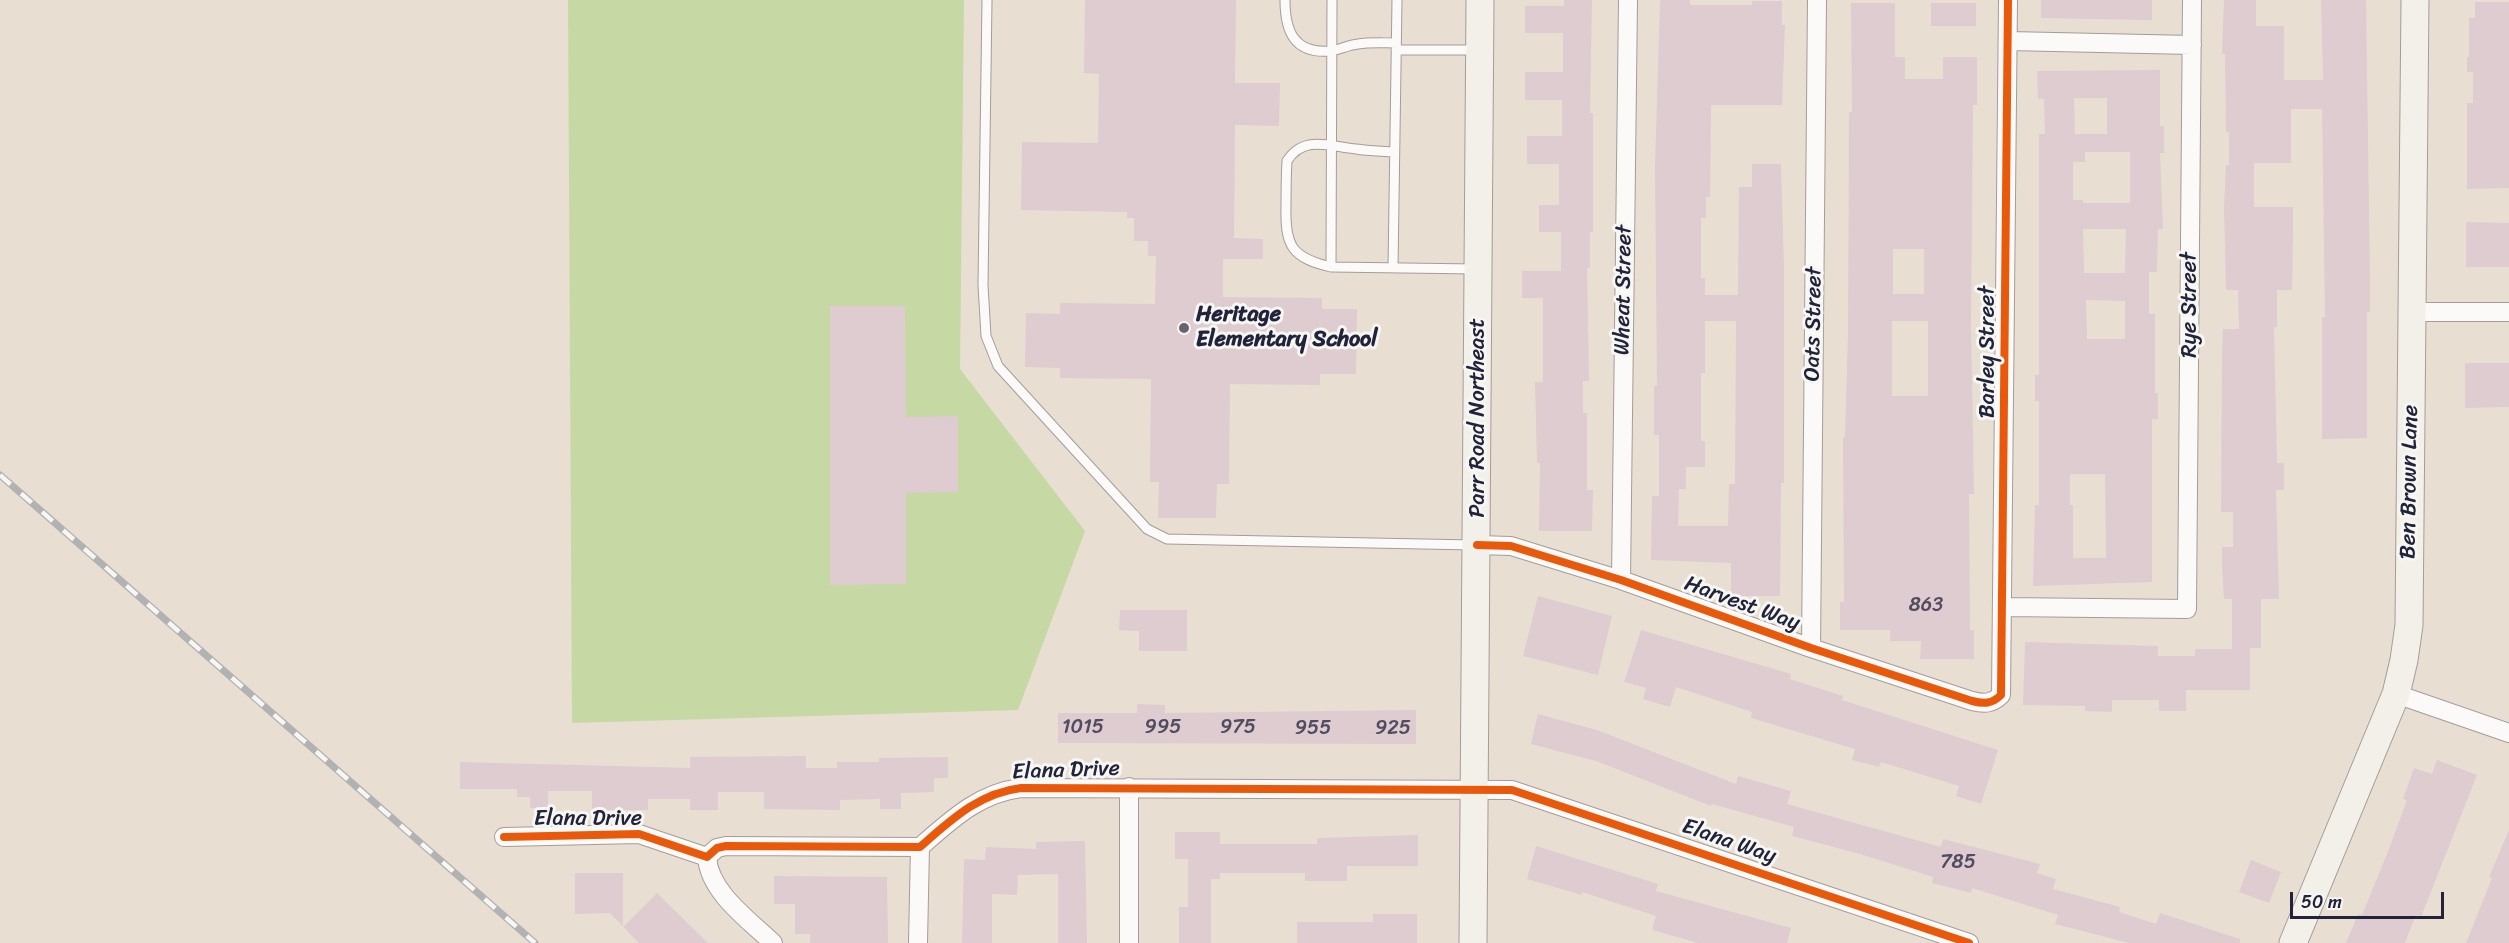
<!DOCTYPE html>
<style>
body{margin:0}
#map{position:relative;width:2509px;height:943px;overflow:hidden;background:#e8dfd2;font-family:Sriracha,sans-serif}
canvas{display:block}
.scale{position:absolute;left:2290px;top:892px;width:154px;height:27px;box-sizing:border-box;border:3px solid #22223b;border-top:0;padding-left:8px;font-size:18px;line-height:21px;white-space:nowrap;color:#22223b;-webkit-text-stroke:4px #f6f6f2;paint-order:stroke}
</style>
<div id="map">
<canvas width="2509" height="943"></canvas>
<div class="scale">50 m</div>
</div>
<script>
const c = document.querySelector('canvas').getContext('2d');
c.lineJoin = 'round';
function fillPath(path, color) { c.fillStyle = color; c.fill(path, 'evenodd'); }
function strokePath(path, color, width, dash) { c.strokeStyle = color; c.lineWidth = width; c.lineCap = dash ? 'butt' : 'round'; c.setLineDash(dash || []); c.stroke(path); }
function write(font, color, halo, rows, align = 'center') {
  c.font = font + ' Sriracha,sans-serif'; c.lineWidth = 6; c.setLineDash([]); c.textBaseline = 'middle'; c.strokeStyle = halo; c.fillStyle = color; for (const [text, x, y, turn = 0] of rows) {
    c.save(); c.translate(x, y); c.rotate((+turn || 0) * Math.PI / 180); c.textAlign = isNaN(turn) ? turn : align; if (halo) c.strokeText(text, 0, 0); c.fillText(text, 0, 0); c.restore();
  }
}
fillPath(new Path2D(`
 M568 0H964L960 369 1085 531 1018 710 572 723Z`), '#c6d8a4');
fillPath(new Path2D(`
 M1085 0H1236L1235 83H1280L1279 126 1235 125 1234 238 1263 239V259H1223V297L1322 298V309H1357L1356 374H1320V385L1230 384 1229 484H1217L1216 518H1158L1159 482H1150L1151 379 1060 378V368L1025 367 1026 313 1060 314V303L1155 304 1156 256H1148V241H1134V218H1127V212L1021 210 1022 142 1098 143 1099 74 1084 73Z
 M1564 0H1592L1590 113H1593V232H1590V268H1587L1589 381H1583V413H1587V490H1593L1592 531H1539L1540 463H1537L1535 382H1543V298H1522V271H1561V232H1539V205H1559V164H1527V136H1562V100H1525V72H1563V33H1525V6H1564Z
 M1660 0H1690V5H1752V1H1782V25H1785L1782 105H1711L1710 197H1706V218H1701V278H1705V295H1738L1739 187H1752V164H1781L1784 268V483H1781L1780 596H1731V563L1651 560 1652 496H1659V435H1654V386H1657L1655 168ZM1705 321H1736L1735 484H1729L1728 526H1678L1679 489H1686V467H1705V441H1701V373H1705Z
 M2041 0H2152V20L2041 18Z
 M2224 0H2256V26H2284V80H2323L2321 0H2366L2370 283V312H2367V438L2322 439V317H2325L2322 109H2291V163H2254V207H2293V234L2292 290H2277V327H2274L2277 463H2284V490H2276L2279 599H2261V648H2250V690H2186V711H2159V700H2112V712L2085 711V706L2023 705 2025 642 2158 646V656H2195V649H2232V599H2224L2222 566V547H2233V512H2221L2222 354 2223 329H2239L2238 290H2226L2224 207 2226 165H2229V132H2226L2225 54H2222Z
 M2475 2H2509V188L2467 189V103H2473V72H2467V57H2469V18H2475Z
 M1851 3H1895V57H1905V79H1943V57H1977V105H1973L1971 326 1974 494H1969L1970 630H1974V659H1920L1921 641H1890V630H1840V602H1844L1843 437H1845L1848 331 1849 112H1852ZM1893 249H1924V294H1893ZM1892 321H1928V396H1892Z
 M1931 3H1976V26H1931Z
 M2160 70V126H2164V153H2160L2163 229H2158L2157 272H2149V314H2155V393H2158V419H2152V582L2033 586 2035 505H2039V401H2035V375H2039V134H2045L2044 99H2038L2037 71ZM2074 98H2107V134H2075ZM2085 152H2130V203H2083V200H2073V162H2085ZM2083 229H2126L2125 273H2084ZM2086 300 2125 301V339H2087ZM2070 474H2105L2106 558H2073V505H2070Z
 M2466 222 2509 223V267H2466Z
 M830 306H905L906 417 958 416V492L906 493V584L830 585Z
 M2465 363H2509V407L2465 408Z
 M1538 596 1612 616 1598 675 1523 656Z
 M1120 610H1187V651H1139V631L1119 630Z
 M1641 630 1791 674 1790 679 1843 696 1842 700 1998 750 1981 804 1956 796 1959 786 1881 762 1879 767 1852 760 1855 749 1751 718 1752 712 1676 687 1670 707 1643 699 1646 688 1624 682Z
 M1137 704 1165 705V713L1416 710V744L1058 743V713H1137Z
 M1538 714 1597 730 1736 784 1738 776 1791 791 1787 804 1941 847 1943 839 2040 864 2037 873 2056 879 2053 889 2120 907 2119 912 2156 924 2160 913 2240 939V943H2129L2055 924 2058 915 1972 888 1971 893 1932 883 1933 877 1860 854 1792 836 1794 827 1712 804 1711 806 1596 761 1531 744Z
 M806 756V768H837V762H879V758L948 757V778H934V792L901 793V809H880V799L840 800V810L764 809V792H718V810H690V799H648V810H592V791H548V808H530V797H517V789H460V762L690 768V757Z
 M2437 760 2477 775 2421 917 2416 915 2405 943H2346L2358 914 2362 915 2387 854 2407 800 2403 799 2414 768 2432 774Z
 M2509 830V943H2466L2492 878 2489 877Z
 M1175 832H1220V844H1317V838L1418 835V866H1347V881H1305V873H1220V879H1211V943H1179V907H1188V859H1175Z
 M1085 841 1087 943H1058V874L1018 875 1017 895 992 894V943H962L964 859 985 860 986 847 1036 849V842Z
 M1536 846 1658 884 1656 891 1791 928 1787 943H1698L1652 930 1656 916 1582 892V895L1527 879Z
 M2251 860 2281 872 2269 903 2239 892Z
 M575 873H623V927L657 893 708 943H639L610 913 575 914Z
 M774 876 887 877 888 943H810V934H795V904H774Z
 M1373 914H1417V943H1297V922H1373Z`), '#deccd0');
const lane = new Path2D(`
 M987 0 983 285 986 336 998 366 1147 529 1167 539 1474 545
 M1285 0C1285 31 1294 54 1330 51 1339 50 1348 45 1358 44 1370 42 1383 43 1396 43
 M1332 0 1331 267 1476 269
 M1396 50H1478
 M1331 267C1293 258 1285 247 1286 208 1286 193 1286 177 1287 161 1304 134 1331 147 1356 149 1369 151 1382 151 1394 152
 M1393 268 1397 0`);
const street = new Path2D(`
 M2008 41 2192 45
 M2412 312H2509
 M1477 545 1511 546 1621 580 1811 648 1972 701C1984 704 1992 704 2001 695L2008 0
 M1621 580 1628 0
 M2004 607 2187 609 2192 0
 M1811 648 1817 0
 M2396 694 2509 733
 M504 837 639 834 707 857 717 848 726 846 920 847C951 820 979 793 1021 788L1512 790 1969 943
 M707 857C709 892 749 920 773 943
 M918 943 920 847
 M1129 943V787`);
const secondary = new Path2D(`
 M1473 943 1480 0
 M2293 943 2396 694 2404 660 2409 625 2415 0`);
strokePath(lane, '#a29d99', 11);
strokePath(street, '#a29d99', 20);
strokePath(secondary, '#a29d99', 29);
strokePath(lane, '#fcfaf8', 9);
strokePath(street, '#fcfaf8', 18);
strokePath(secondary, '#f2f0e9', 27);
const rail = new Path2D(`
 M0 475 535 943`);
strokePath(rail, '#b3b2b3', 7);
strokePath(rail, '#f6f6f2', 4.5, [14]);
strokePath(new Path2D(`
 M1477 545 1511 546 1621 580 1811 648 1972 701C1984 704 1992 704 2001 695L2008 0
 M504 837 639 834 707 857 717 848 726 846 920 847C951 820 979 793 1021 788L1512 790 1969 943`), '#e8590c', 8);
for (const [x, y, r, color] of [
 [1184,328,6,"#676470"]
]) { const dot = new Path2D(); dot.arc(x, y, r, 0, 2 * Math.PI); c.fillStyle = color; c.fill(dot); strokePath(dot, '#f6f6f2', 2); }
write('20px', '#514c60', null, [
 ["863",1926,606],
 ["1015",1083,728],
 ["995",1163,728],
 ["975",1238,728],
 ["955",1313,729],
 ["925",1393,729],
 ["785",1958,863]
]);
write('22px', '#22223b', '#f6f6f2', [
 ["Wheat Street",1624,290,-89],
 ["Rye Street",2190,305,-90],
 ["Oats Street",1814,324,-89],
 ["Barley Street",1988,352,-90],
 ["Parr Road Northeast",1478,418,-90],
 ["Ben Brown Lane",2410,482,-89],
 ["Harvest Way",1742,604,20],
 ["Elana Drive",1066,771,-2],
 ["Elana Drive",588,819],
 ["Elana Way",1729,842,19]
]);
write('bold 22px', '#22223b', '#f6f6f2', [
 ["Heritage",1196,315],
 ["Elementary School",1196,340]
], 'left');
</script>
